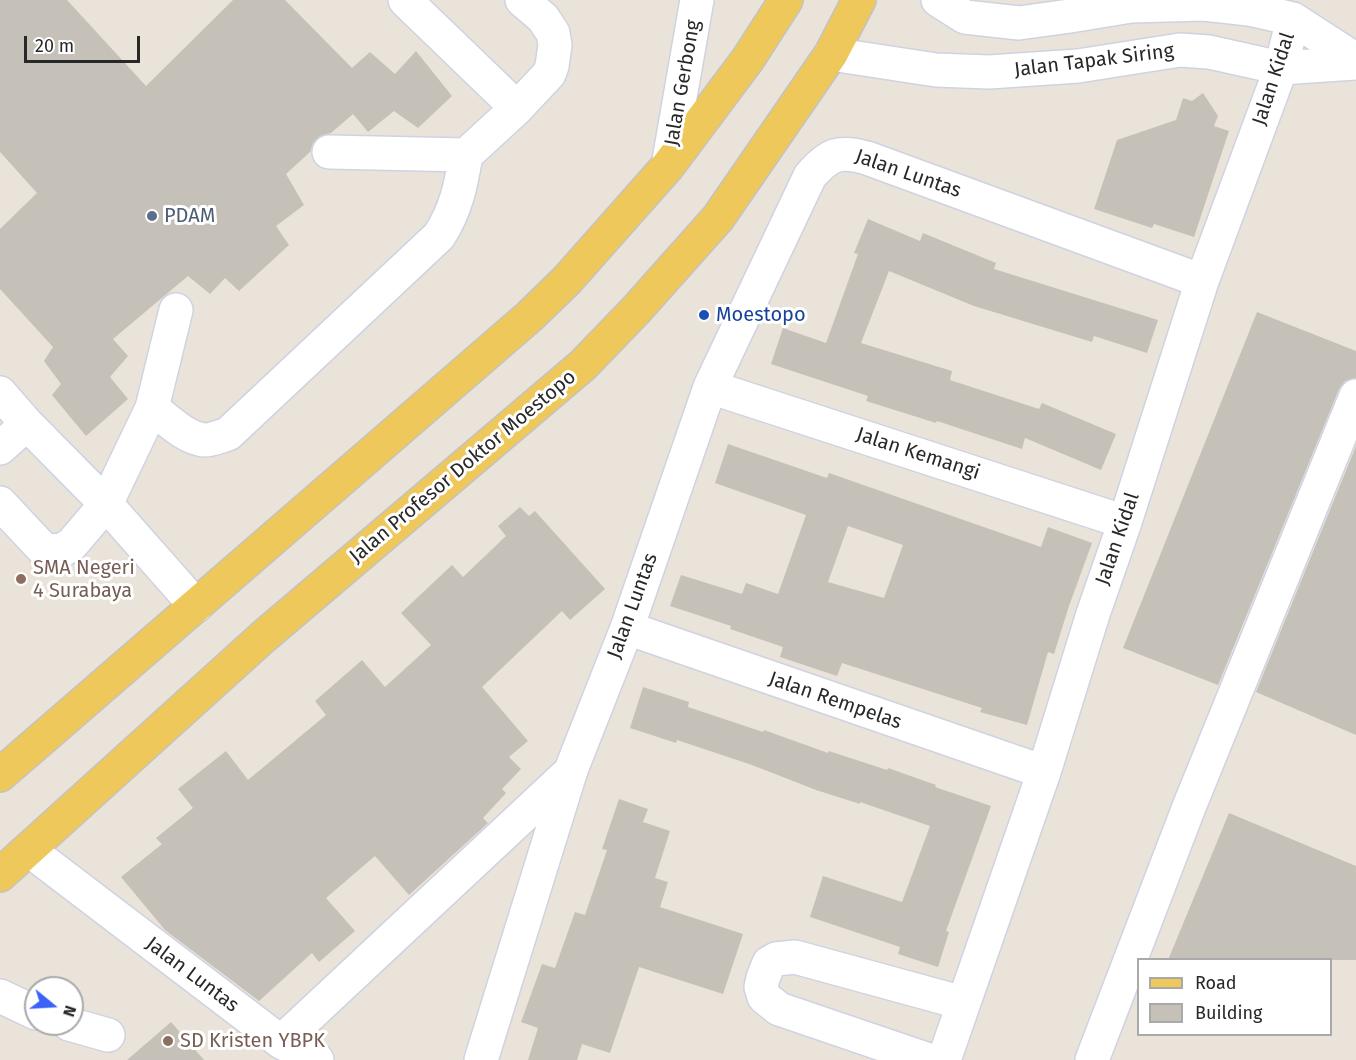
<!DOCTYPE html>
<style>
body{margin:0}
#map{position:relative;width:1356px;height:1060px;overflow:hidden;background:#eae3d9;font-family:"Fira Sans",sans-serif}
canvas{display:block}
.legend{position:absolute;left:1137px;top:958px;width:195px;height:78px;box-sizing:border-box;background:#fff;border:2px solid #a9a9a9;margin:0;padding:8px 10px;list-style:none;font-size:18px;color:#282828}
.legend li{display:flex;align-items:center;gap:12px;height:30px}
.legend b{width:30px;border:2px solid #a9a9a9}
.north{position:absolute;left:24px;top:976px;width:60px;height:60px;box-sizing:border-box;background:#fff;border:2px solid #a9a9a9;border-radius:50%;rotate:108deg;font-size:16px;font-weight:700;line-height:24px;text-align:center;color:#282828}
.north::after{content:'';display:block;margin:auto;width:21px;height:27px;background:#3a62f7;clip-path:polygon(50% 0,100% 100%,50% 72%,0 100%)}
.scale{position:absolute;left:24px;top:36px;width:116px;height:27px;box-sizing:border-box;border:3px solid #282828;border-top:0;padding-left:8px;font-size:18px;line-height:21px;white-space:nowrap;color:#282828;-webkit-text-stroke:4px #fff;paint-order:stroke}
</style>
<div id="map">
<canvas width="1356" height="1060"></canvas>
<ul class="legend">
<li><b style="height:8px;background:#eec85b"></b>Road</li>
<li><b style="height:16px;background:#c5c1b8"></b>Building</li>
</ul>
<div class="north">N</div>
<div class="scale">20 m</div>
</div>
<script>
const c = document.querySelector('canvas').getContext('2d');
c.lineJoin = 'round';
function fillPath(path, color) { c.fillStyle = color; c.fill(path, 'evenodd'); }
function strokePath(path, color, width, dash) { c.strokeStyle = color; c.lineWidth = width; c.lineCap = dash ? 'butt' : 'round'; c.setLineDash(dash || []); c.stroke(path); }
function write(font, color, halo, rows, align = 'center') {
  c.font = font + ' "Fira Sans",sans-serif'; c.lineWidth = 6; c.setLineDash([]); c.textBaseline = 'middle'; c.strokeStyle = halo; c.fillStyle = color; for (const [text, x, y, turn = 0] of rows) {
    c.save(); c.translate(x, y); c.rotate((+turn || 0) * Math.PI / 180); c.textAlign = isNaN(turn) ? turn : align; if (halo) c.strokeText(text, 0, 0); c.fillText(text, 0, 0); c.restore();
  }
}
fillPath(new Path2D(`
 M0 0H67L146 86 233 0H285L352 68 370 52 395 74 416 51 452 96 418 128 394 111 368 132 353 114 331 133 320 136 313 143 310 152 286 174 304 205 276 226 289 245 239 291 225 278 210 294 188 276 113 339 128 356 110 377 128 399 86 436 52 395 61 384 44 361 53 347 0 289V229L37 193 0 152Z
 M1203 93 1218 116 1214 126 1229 131 1194 237 1154 224 1152 228 1094 209 1117 140 1176 120 1183 98 1192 101Z
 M868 219 920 241 923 233 996 263 994 269 1158 320 1147 353 1094 336 1092 342 974 306 889 271 861 343 952 371 950 380 1039 409 1042 403 1116 434 1101 470 1025 438 1022 449 937 421 936 423 866 401 868 396 771 364 783 328 826 343 858 254 854 253Z
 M1257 312 1356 351V378L1345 381 1339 389 1218 685 1123 648Z
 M728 444 827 478 829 473 1041 547 1048 527 1092 543 1069 606 1054 654 1048 652 1027 725 980 712 982 708 842 663 837 676 780 657 783 647 730 629 731 626 670 606 681 575 742 594 746 583 778 594 806 515 715 483ZM848 526 903 545 884 598 828 582Z
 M1356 446V735L1256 692Z
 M520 507 529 516 535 511 605 589 570 620 562 611 482 687 528 741 509 757 521 769 502 789 506 793 483 818 488 823 409 895 375 856 326 898 355 931 319 962 312 953 259 1001 165 930 121 877 162 844 156 838 193 808 178 789 226 751 248 780 326 715 315 701 362 660 385 687 431 645 401 613 452 565 463 577 506 536 498 526Z
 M643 687 689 702 688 707 763 732 764 730 828 753 829 751 887 770 888 768 936 785 935 787 991 806 946 931 949 932 938 967 898 954 900 947 810 917 823 876 902 902 930 826 860 802V804L816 790 752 765 677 740 676 743 630 728Z
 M619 799 648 809 643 822 670 831 655 878 668 882 660 907 743 934 723 994 639 967 610 1053 582 1044 577 1060H528L538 1028 521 1022 542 964 555 968 575 912 585 915 607 850 602 849Z
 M1229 813 1356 866V960H1168Z
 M171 1022 204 1060H127Z`), '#c5c1b8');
const minor = new Path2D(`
 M405 0 517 108
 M938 0 965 17 1019 23 1070 16 1131 6 1204 4 1249 9 1293 19 1356 60
 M831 54 936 70 989 72 1078 66 1180 50 1209 52 1281 68 1356 63
 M466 155 517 108 549 74 552 66 555 45 553 33 543 18 522 0
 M668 166 697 0
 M710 387 1125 522
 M0 393 27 424 106 504 196 606
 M152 408C167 419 186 439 205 440 212 440 221 436 228 434L439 236C456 210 461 185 466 155L329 152
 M0 448 27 424
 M0 503 44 550 61 551 72 544 106 504 152 408 176 310
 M627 628 1044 772
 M29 850 281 1042 317 1060
 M0 996 36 1013
 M69 1024 108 1035
 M281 1042 571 771
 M481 1060 571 770 627 628 710 387 810 176C829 154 839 150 867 158L1202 281
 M929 1060 779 1009 764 997 761 987 763 978 769 963 776 959 795 957 963 1003
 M944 1060 1044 772 1093 614 1125 522 1202 281 1281 68 1293 19
 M1092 1060 1189 807 1356 396`);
const major = new Path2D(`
 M0 775 530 316 567 280 668 166 748 59 786 0
 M0 875 263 637 583 365 636 310 718 218 831 54 859 0`);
strokePath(minor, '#cfd3e1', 36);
strokePath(major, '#c3c3c3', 36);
strokePath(minor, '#fff', 33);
strokePath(major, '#eec85b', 33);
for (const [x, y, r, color] of [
 [152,216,6,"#5c6f8a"],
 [704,315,6,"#1a4fb4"],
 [21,579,6,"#8d6e63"],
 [168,1041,6,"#8d6e63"]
]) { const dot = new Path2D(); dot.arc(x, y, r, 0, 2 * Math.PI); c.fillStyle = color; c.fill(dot); strokePath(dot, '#fff', 2); }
write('20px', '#282828', '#fff', [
 ["Jalan Tapak Siring",1094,61,-7],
 ["Jalan Kidal",1274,79,-72],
 ["Jalan Gerbong",683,83,-80],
 ["Jalan Luntas",908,174,19],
 ["Jalan Kemangi",918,454,18],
 ["Jalan Profesor Doktor Moestopo",463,467,-40],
 ["Jalan Kidal",1118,539,-71],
 ["Jalan Luntas",633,606,-70],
 ["Jalan Rempelas",835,701,19],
 ["Jalan Luntas",192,975,37]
]);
write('20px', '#4e5e75', '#fff', [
 ["PDAM",164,216]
], 'left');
write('20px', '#164399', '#fff', [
 ["Moestopo",716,315]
], 'left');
write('20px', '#785e54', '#fff', [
 ["SMA Negeri",33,568],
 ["4 Surabaya",33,591],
 ["SD Kristen YBPK",180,1041]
], 'left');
</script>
